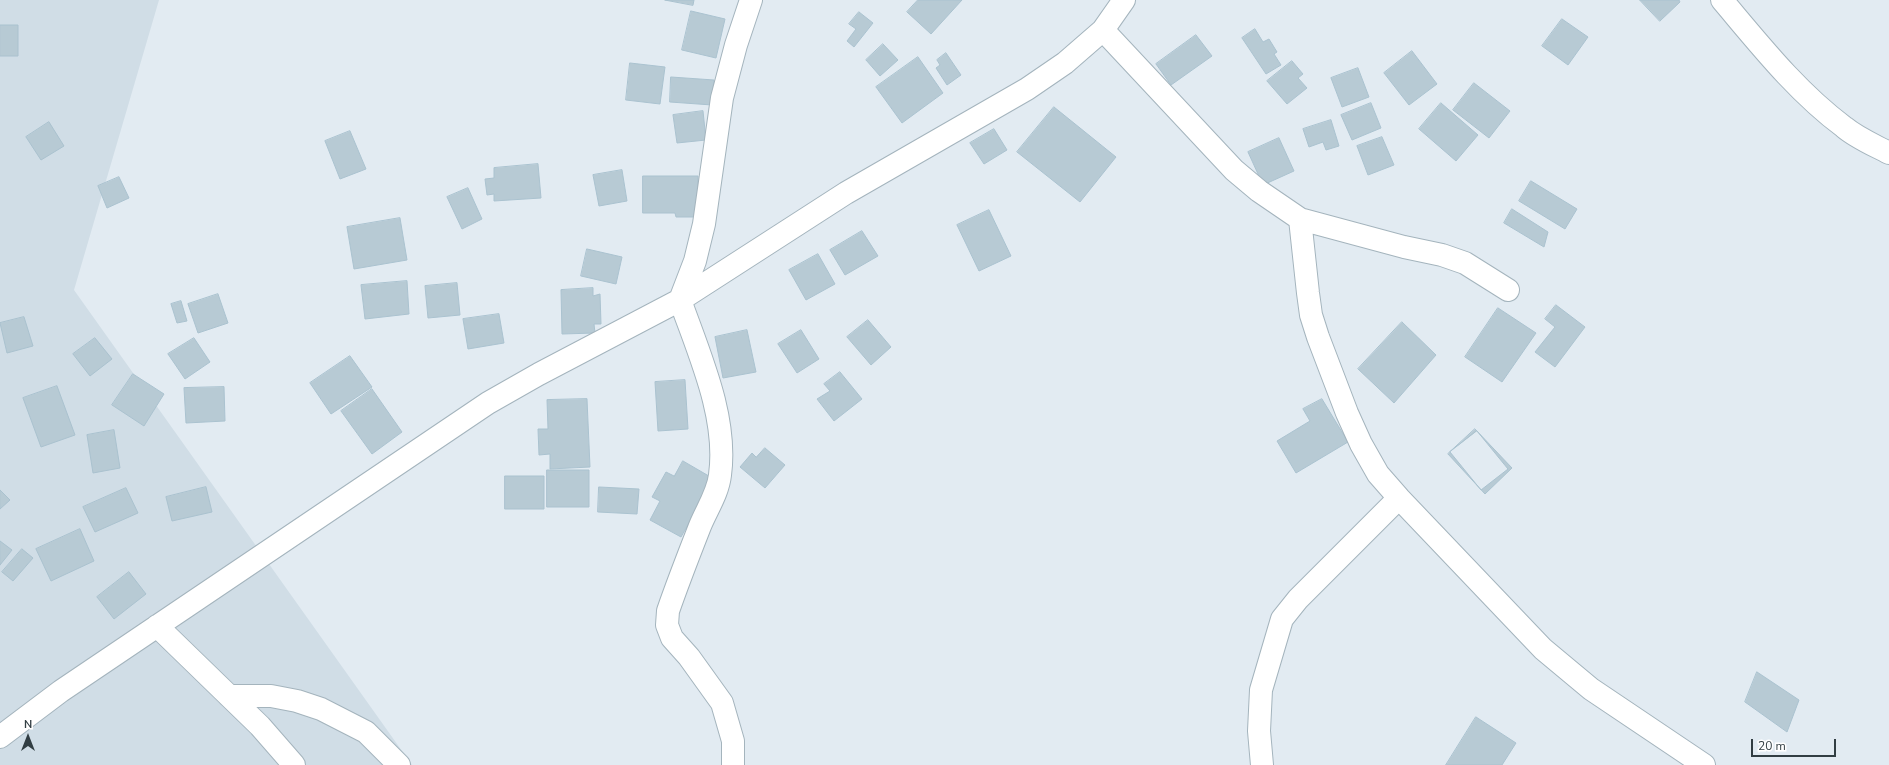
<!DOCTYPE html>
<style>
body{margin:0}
#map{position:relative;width:1889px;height:765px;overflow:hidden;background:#e2ebf2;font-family:"Nunito Sans",sans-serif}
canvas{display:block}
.north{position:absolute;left:8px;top:717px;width:40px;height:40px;-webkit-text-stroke:3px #fff;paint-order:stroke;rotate:0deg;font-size:11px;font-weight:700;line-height:16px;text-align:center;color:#323e43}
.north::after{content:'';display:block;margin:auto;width:14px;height:18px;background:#323e43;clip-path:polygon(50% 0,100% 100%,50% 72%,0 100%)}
.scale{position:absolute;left:1751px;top:739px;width:85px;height:18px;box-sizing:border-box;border:2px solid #323e43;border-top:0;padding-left:5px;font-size:12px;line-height:14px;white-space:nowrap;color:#323e43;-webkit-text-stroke:3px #fff;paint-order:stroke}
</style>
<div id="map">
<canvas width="1889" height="765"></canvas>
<div class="north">N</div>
<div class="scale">20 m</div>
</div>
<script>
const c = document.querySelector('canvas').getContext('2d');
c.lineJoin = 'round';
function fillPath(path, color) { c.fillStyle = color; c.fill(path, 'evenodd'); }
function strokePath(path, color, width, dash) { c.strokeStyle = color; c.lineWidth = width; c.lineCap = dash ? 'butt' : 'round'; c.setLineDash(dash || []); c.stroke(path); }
fillPath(new Path2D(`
 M0 0H159L74 290 412 765H0Z`), '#d0dde6');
const building = new Path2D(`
 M665 0H694L693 5Z
 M918 0H962L931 34 907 12Z
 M1640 0H1679L1680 2 1660 21Z
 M691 11 725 19 716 58 682 50Z
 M859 12 873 23 854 47 847 41 856 29 849 24Z
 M1562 19 1588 37 1568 65 1542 46Z
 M0 25H18V56H0Z
 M1255 29 1263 42 1269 39 1277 52 1274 54 1281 65 1266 74 1242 38Z
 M1196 35 1212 56 1171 85 1156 64Z
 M883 44 898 60 880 76 866 60Z
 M1412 51 1437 84 1409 105 1384 73Z
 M946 53 961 75 947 85 936 68 940 65 937 60Z
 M918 57 943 93 902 123 876 87Z
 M1292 61 1303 74 1298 78 1307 88 1287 104 1267 81Z
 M630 63 665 67 660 104 626 100Z
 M1358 68 1369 97 1342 107 1331 78Z
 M671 77 714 80 712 105 670 102Z
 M1474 83 1510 111 1489 138 1453 110Z
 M1371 103 1381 128 1352 140 1341 115Z
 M1441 103 1478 135 1456 161 1419 129Z
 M1054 107 1116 157 1080 202 1017 152Z
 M703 111 706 140 677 143 673 115Z
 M1331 120 1339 146 1326 150 1323 142 1309 147 1303 129Z
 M49 122 64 146 41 160 26 137Z
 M994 129 1007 150 984 164 970 143Z
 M350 131 366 169 340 179 325 141Z
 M1382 137 1394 165 1368 175 1357 146Z
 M1279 138 1294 171 1263 185 1248 152Z
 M538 164 541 198 494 201V194L487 195 485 179 494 178V168Z
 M622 170 627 201 599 206 593 175Z
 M643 176H698V217H676L675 213H643Z
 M119 177 129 198 107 208 98 186Z
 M1531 181 1577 209 1565 229 1519 201Z
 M468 188 482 219 462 229 447 197Z
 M1512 209 1548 232 1544 247 1504 223Z
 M989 210 1011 256 979 271 957 225Z
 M400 218 407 260 354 269 347 227Z
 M862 231 878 256 845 275 830 250Z
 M587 249 622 257 616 284 581 276Z
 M818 254 835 284 806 300 789 270Z
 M407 281 409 314 365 319 361 285Z
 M457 283 460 315 428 318 425 286Z
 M593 288V296L600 294 601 324H594L595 333 562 334 561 290Z
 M218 294 228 323 198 333 188 304Z
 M181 301 187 321 177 323 171 304Z
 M1556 305 1585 327 1555 367 1535 352 1555 327 1545 319Z
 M1498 308 1536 333 1502 382 1465 357Z
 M499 314 504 343 468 349 463 319Z
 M24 317 33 346 7 353 0 323Z
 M868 320 891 347 871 365 847 337Z
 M1402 322 1436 355 1394 403 1358 369Z
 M747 330 756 372 723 378 715 337Z
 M801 330 819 359 797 373 778 344Z
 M95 338 112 359 90 376 73 354Z
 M194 338 210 362 185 379 168 354Z
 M350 356 372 387 331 414 310 383Z
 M840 372 862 399 834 421 817 399 830 391 824 384Z
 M133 374 164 394 144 426 112 405Z
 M685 380 688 429 658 431 655 382Z
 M57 386 75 435 41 447 23 398Z
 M224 387 225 421 186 423 184 388Z
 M372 389 402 432 372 454 341 411Z
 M587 399 590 467 550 469V454L539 455 538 429H548L547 400Z
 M1322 399 1348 442 1296 473 1277 441 1310 421 1303 409Z
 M1475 429 1512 468 1485 494 1448 454Z
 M114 430 120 468 93 473 87 435Z
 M1477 431 1508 469 1481 490 1450 452Z
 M765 448 785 465 765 488 740 467 752 453 756 457Z
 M683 461 714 479 681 537 650 520 660 501 652 497 666 472 674 476Z
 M547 470H589V507H547Z
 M505 476H544V509H505Z
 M206 487 212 512 172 521 166 497Z
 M599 487 639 489 637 514 598 512Z
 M126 488 138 513 95 532 83 507Z
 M0 490 10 500 0 509Z
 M80 529 94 561 51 581 36 549Z
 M0 541 12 550 0 565Z
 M22 549 33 558 13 581 2 572Z
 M129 572 146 594 114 619 97 597Z
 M1757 672 1799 700 1787 732 1745 702Z
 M1476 717 1516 743 1502 765H1446Z`);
fillPath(building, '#b7cad4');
strokePath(building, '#aac2cf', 1);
const minor = new Path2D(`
 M1722 0C1760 45 1797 92 1844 127 1857 138 1874 145 1889 153
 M1103 30 1234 170 1259 191 1300 219 1404 247 1442 255 1465 263 1508 290
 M1300 219 1308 293 1311 315 1318 337 1347 413 1361 444 1378 474 1399 498 1543 649 1591 689 1704 765
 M157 626 260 726 294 765
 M229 696H271L297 701 321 709 366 732 399 765
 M0 737 61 691 488 403 539 374 680 300 846 193 1027 89 1065 63 1103 30 1124 0
 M733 765V741L722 703 689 657 672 638 667 625 668 611C678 582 689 554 700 526 707 509 718 493 720 475 728 417 699 354 680 300L695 261 704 224 722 98 736 45 751 0
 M1262 765 1259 731 1261 690 1282 619 1298 599 1399 498`);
strokePath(minor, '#a4b4bd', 24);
strokePath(minor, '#fff', 22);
</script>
